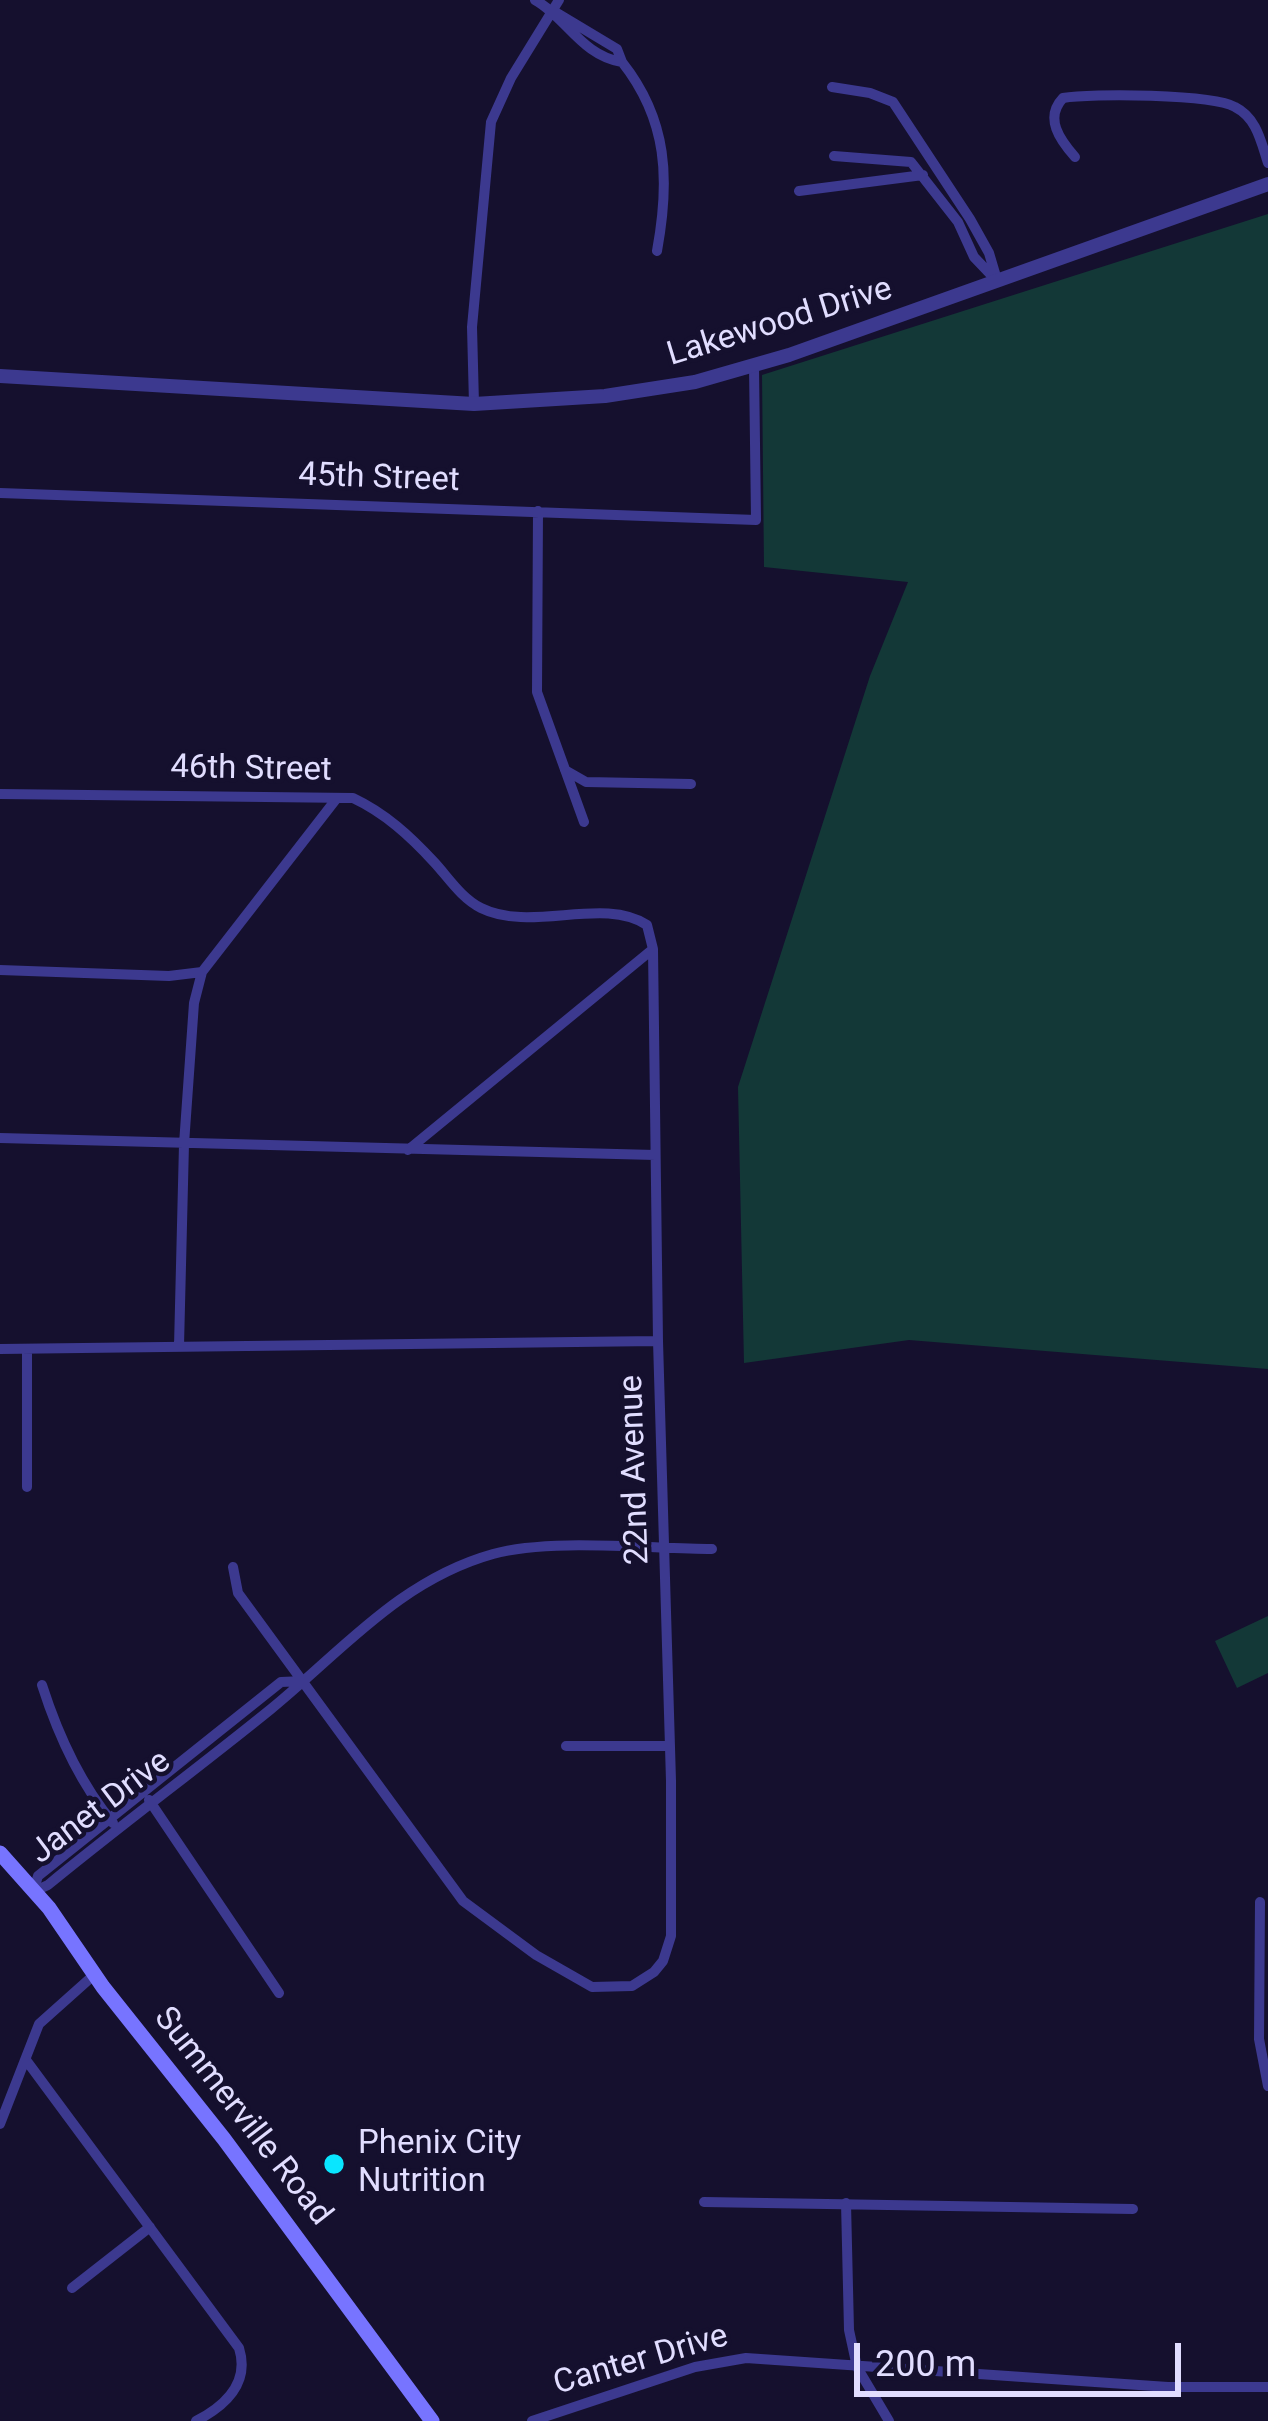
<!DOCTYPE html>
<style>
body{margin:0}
#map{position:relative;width:1268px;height:2421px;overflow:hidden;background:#15102e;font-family:Roboto,sans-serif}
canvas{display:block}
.scale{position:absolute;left:854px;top:2343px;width:327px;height:54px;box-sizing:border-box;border:6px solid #e1ddff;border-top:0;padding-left:15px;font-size:36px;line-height:42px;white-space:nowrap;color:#e1ddff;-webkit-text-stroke:9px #15102e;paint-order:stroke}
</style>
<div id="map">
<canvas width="1268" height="2421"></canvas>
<div class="scale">200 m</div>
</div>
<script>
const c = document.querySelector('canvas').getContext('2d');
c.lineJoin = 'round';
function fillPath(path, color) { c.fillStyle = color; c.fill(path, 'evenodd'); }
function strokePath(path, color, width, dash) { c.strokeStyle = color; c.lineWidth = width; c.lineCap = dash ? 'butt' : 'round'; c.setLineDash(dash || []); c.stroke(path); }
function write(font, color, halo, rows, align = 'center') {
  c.font = font + ' Roboto,sans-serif'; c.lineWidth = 9; c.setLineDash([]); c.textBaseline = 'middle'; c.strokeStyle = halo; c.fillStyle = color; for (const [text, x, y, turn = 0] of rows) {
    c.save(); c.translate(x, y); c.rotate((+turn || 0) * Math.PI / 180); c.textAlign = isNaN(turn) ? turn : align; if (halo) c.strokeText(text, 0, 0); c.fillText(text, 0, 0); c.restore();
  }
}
fillPath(new Path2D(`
 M1268 214V1369L909 1340 744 1363 738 1087 870 676 908 582 764 567 762 375Z
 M1268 1616V1673L1237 1688 1215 1641Z`), '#133837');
strokePath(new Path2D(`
 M535 0C566 17 582 56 622 62 668 120 670 180 657 251
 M552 10 617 49 622 62
 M832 87 870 93 893 102 970 219 989 253 997 280
 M834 156 911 162 958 222 974 257 994 278
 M1075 157C1060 140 1044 118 1063 98 1091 93 1212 94 1235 107 1257 118 1261 142 1268 163
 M799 191 923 175
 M474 404 472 327 491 122 511 78 559 0
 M0 493 756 520 754 366
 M538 511 537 692 584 822
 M565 770 586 782 691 784
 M0 794 353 798C385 813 410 836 434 862 448 877 461 898 481 908 531 933 603 896 647 925L653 949 658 1341 671 1781V1936L663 1961 654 1972 632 1986 592 1987 536 1955 463 1901 238 1593 233 1567
 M0 970 169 976 202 972
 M0 1138 655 1155
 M408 1150 653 949
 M179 1346 184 1144 194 1003 202 972 337 798
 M0 1349 658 1341
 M27 1349V1487
 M42 1685C58 1735 79 1782 113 1823
 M566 1746H668
 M149 1800 279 1993
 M33 1892 48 1885C121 1825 197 1769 271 1709 342 1651 400 1580 493 1554 549 1538 651 1549 712 1549
 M33 1892 38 1876 281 1682 304 1681
 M1260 1902 1259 2039 1268 2086
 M26 2060 239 2348C250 2383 225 2406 196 2421
 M0 2124 39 2024 95 1974
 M704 2202 1133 2209
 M846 2203 849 2330 857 2367 889 2421
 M72 2288 150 2227
 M532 2421 695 2367 746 2358 1168 2387H1268`), '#3c398f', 10);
strokePath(new Path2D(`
 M0 376 474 404 605 396 695 382 789 355 1268 184`), '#3c398f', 14);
strokePath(new Path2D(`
 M0 1853 49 1908 103 1987 224 2139 432 2421`), '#7774ff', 15);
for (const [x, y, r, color] of [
 [334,2164,12,"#09e6ff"]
]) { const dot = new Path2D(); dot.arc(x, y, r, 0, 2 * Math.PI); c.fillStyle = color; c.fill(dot); strokePath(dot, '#15102e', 4.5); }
write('33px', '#e1ddff', '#15102e', [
 ["Lakewood Drive",780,323,-17],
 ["45th Street",379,479,2],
 ["46th Street",251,770,1],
 ["22nd Avenue",636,1470,-92],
 ["Janet Drive",101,1808,-37],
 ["Summerville Road",242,2117,52],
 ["Canter Drive",641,2361,-16]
]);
write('33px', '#e1ddff', '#15102e', [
 ["Phenix City",358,2145],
 ["Nutrition",358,2183]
], 'left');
</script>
